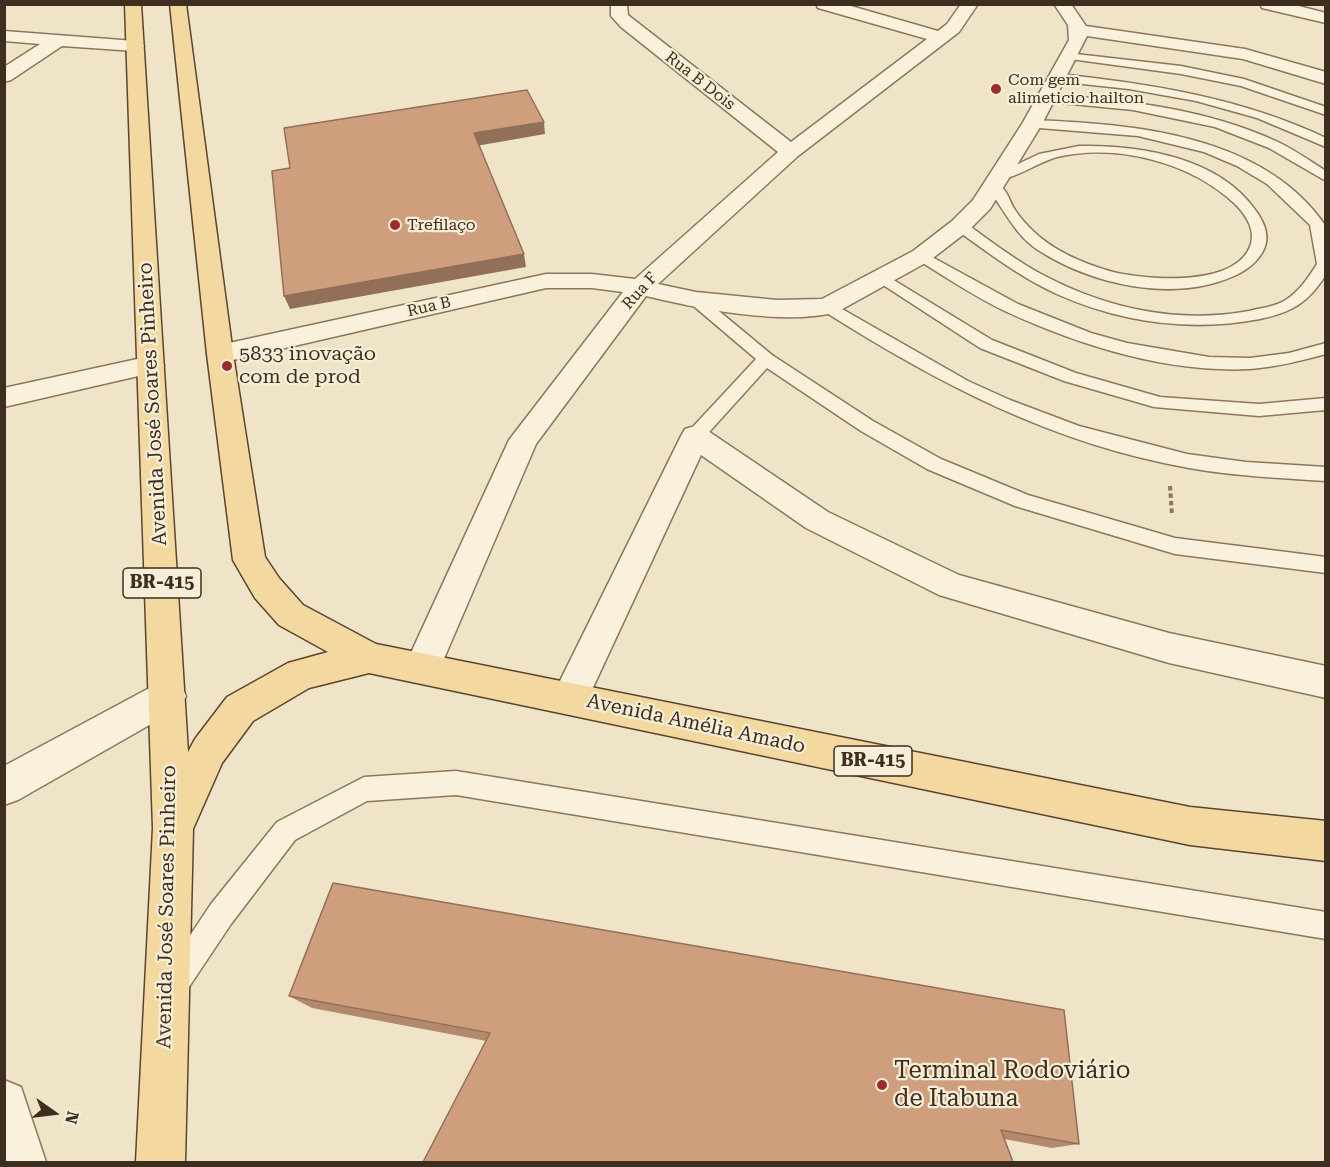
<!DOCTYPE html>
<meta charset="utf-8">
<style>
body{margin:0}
#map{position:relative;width:1330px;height:1167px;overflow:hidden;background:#f0e4c8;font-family:"Roboto Serif",serif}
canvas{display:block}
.frame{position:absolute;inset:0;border:6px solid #3d2e20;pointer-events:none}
.north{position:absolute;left:24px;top:1083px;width:60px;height:60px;-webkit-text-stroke:4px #f7eed8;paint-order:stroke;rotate:104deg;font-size:16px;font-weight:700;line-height:24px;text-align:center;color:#3d2e20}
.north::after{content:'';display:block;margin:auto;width:21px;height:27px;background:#3d2e20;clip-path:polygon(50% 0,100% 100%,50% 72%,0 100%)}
</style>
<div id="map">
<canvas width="1330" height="1167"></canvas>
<div class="frame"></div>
<div class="north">N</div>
</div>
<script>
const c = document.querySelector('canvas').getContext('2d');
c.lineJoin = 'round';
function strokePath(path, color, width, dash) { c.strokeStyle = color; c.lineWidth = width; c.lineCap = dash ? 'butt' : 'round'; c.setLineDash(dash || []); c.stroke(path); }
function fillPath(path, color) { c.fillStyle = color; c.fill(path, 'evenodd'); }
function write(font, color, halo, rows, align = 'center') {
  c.font = font + ' "Roboto Serif",serif'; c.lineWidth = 4.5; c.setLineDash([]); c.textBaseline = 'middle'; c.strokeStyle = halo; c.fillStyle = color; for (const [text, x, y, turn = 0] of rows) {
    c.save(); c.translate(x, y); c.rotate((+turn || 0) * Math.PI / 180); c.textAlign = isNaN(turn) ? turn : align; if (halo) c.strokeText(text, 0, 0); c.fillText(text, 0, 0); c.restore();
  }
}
const lane = new Path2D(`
 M1067 53 1181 66 1244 79 1326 107V115L1241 86 1181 74 1063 58 1061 56Z
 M1059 74C1152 84 1241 98 1326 138V147L1257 118 1196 101 1129 89 1055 81V75Z
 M1045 94C1124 100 1205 108 1278 142 1295 150 1310 161 1326 171V181L1269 148 1215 127 1133 110 1041 101 1039 98 1041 95Z
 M1032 120C1133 124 1262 134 1325 225 1326 235 1328 266 1325 275 1324 279 1320 283 1318 286 1302 307 1284 314 1260 319 1191 332 1123 323 1059 295 1021 278 989 253 955 229L953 226 955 223H965C991 241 1017 262 1045 276 1108 309 1179 324 1249 311 1261 308 1273 307 1284 301 1299 292 1308 278 1317 264L1310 225 1267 184 1237 166 1204 152 1138 136 1027 127 1026 124Z
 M1079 146C1140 145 1219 157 1256 211 1264 222 1270 236 1264 249 1258 262 1247 270 1234 276 1174 303 1092 285 1038 250 1014 234 1004 209 987 187L989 184 994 183C1007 186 1009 201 1015 210 1020 218 1027 225 1033 231 1055 252 1085 264 1113 272 1147 280 1237 288 1251 244 1255 229 1246 215 1235 204 1191 162 1116 143 1057 157 1039 162 1025 173 1007 178L1002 179 995 175 1039 154Z
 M921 251 1018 304 1091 333 1127 343 1209 357 1250 358 1289 353 1326 343V354C1300 361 1276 367 1250 369 1167 373 1081 346 1007 312 975 297 946 277 916 259L913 256 916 253Z
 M882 273 992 340 1076 373 1160 397 1259 404 1326 398V410L1259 416 1154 407 1064 381 980 348 877 281 874 278 877 275Z
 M696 295 702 297 772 355 873 421 941 459 1028 495 1175 538 1326 557V573L1175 554 1015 506 927 469 861 431 767 368 701 441 695 442 689 441 686 436 689 431 756 359 690 303 688 300 690 297Z
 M828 301 968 381 1010 400 1079 426 1187 454 1246 462 1326 467V481C1280 478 1234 476 1189 468 1053 444 937 383 822 310L820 306Z
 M456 771 1326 912V939L456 795 367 801 295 840 231 924 185 993 175 997 165 993 161 983 165 973 211 904 277 822 364 777Z`);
const street = new Path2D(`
 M611 4H627L628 15 633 19 791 142 927 39 818 8 816 4H844L938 31 947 24 961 4H978L959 32 798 156 658 284 696 292 777 300 822 299 913 251 952 221 973 200 1022 124 1069 40 1068 25 1054 4H1071L1086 26 1245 49 1326 72V84L1243 59 1087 36 1042 124 990 209 968 231 929 261 837 312C782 326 701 309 646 296L536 444 440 668 435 679 422 683 409 679 404 668 509 440 623 292 592 288H546L220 363 211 360 207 354 211 348 220 345 546 274H592L635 279 778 152 621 27 611 16Z
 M1260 4H1291L1326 13V23L1262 8Z
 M4 31 135 41 141 42 144 46 141 50 135 51 62 46 11 80 4 82V67L40 44 4 41Z
 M151 356 160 359 164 365 160 371 4 407V388Z
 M695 426 705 429 828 512 959 575 1169 633 1326 666V698L1169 663 939 595 806 528 701 455 583 709 570 714 557 709 552 698 557 687 681 436 685 429Z
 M168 680 181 685 186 696 181 707 18 800 4 805V766L155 685Z
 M4 1080 21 1087 46 1162H4Z`);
const primary = new Path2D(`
 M125 4H141L188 752 195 739 227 697 288 663 328 652 279 625 255 598 233 560 207 354 170 4H186L233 354 265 557 279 578 303 605 376 644 1190 807 1326 821V861L1190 845 369 673 309 688 253 721 222 763 193 829 185 1162H136L153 828Z`);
strokePath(lane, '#8d765c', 3);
strokePath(street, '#8d765c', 3);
strokePath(primary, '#5b4430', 3);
strokePath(new Path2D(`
 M1170 486 1172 515`), '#8d765c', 4, [4.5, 3]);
fillPath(lane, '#faf1dc');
fillPath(street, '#faf1dc');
fillPath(primary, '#f3d9a0');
fillPath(new Path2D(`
 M289 996 1079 1144 1052 1148 312 1008Z`), '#b2896c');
fillPath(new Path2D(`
 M544 122 545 134 476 146 474 133Z
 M524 254 526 267 290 309 284 296Z`), '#916f58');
const building = new Path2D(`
 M527 90 544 122 474 133 524 254 284 296 272 171 290 168 284 128Z
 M333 883 1064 1010 1079 1144 1001 1130 1013 1162H423L490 1033 289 996Z`);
fillPath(building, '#cf9f7d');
strokePath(building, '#916f58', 1.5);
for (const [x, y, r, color] of [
 [996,89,6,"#9e2a2b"],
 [395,225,6,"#9e2a2b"],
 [227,366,6,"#9e2a2b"],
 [882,1085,6,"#9e2a2b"]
]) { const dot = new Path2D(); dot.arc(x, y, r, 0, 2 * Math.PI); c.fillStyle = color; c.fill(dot); strokePath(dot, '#f7eed8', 2); }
write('16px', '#3d2e20', '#f7eed8', [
 ["Com gem",1008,80],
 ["alimeticio hailton",1008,98],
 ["Trefilaço",407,225]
], 'left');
write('16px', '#3d2e20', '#f7eed8', [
 ["Rua B Dois",700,81,38],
 ["Rua F",640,291,-48],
 ["Rua B",429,307,-13]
]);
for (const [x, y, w] of [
 [162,583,78],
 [873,761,78]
]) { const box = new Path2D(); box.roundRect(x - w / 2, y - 15, w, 30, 4.5); c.fillStyle = '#f7eed8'; c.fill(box); strokePath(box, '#3d2e20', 1.5); }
write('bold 18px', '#3d2e20', null, [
 ["BR-415",162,583],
 ["BR-415",873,761]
]);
write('20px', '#3d2e20', '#f7eed8', [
 ["5833 inovação",239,354],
 ["com de prod",239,377]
], 'left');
write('20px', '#3d2e20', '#f7eed8', [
 ["Avenida José Soares Pinheiro",153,404,-93],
 ["Avenida Amélia Amado",696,724,12],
 ["Avenida José Soares Pinheiro",167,907,-89]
]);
write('24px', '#3d2e20', '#f7eed8', [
 ["Terminal Rodoviário",894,1071],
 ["de Itabuna",894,1099]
], 'left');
</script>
